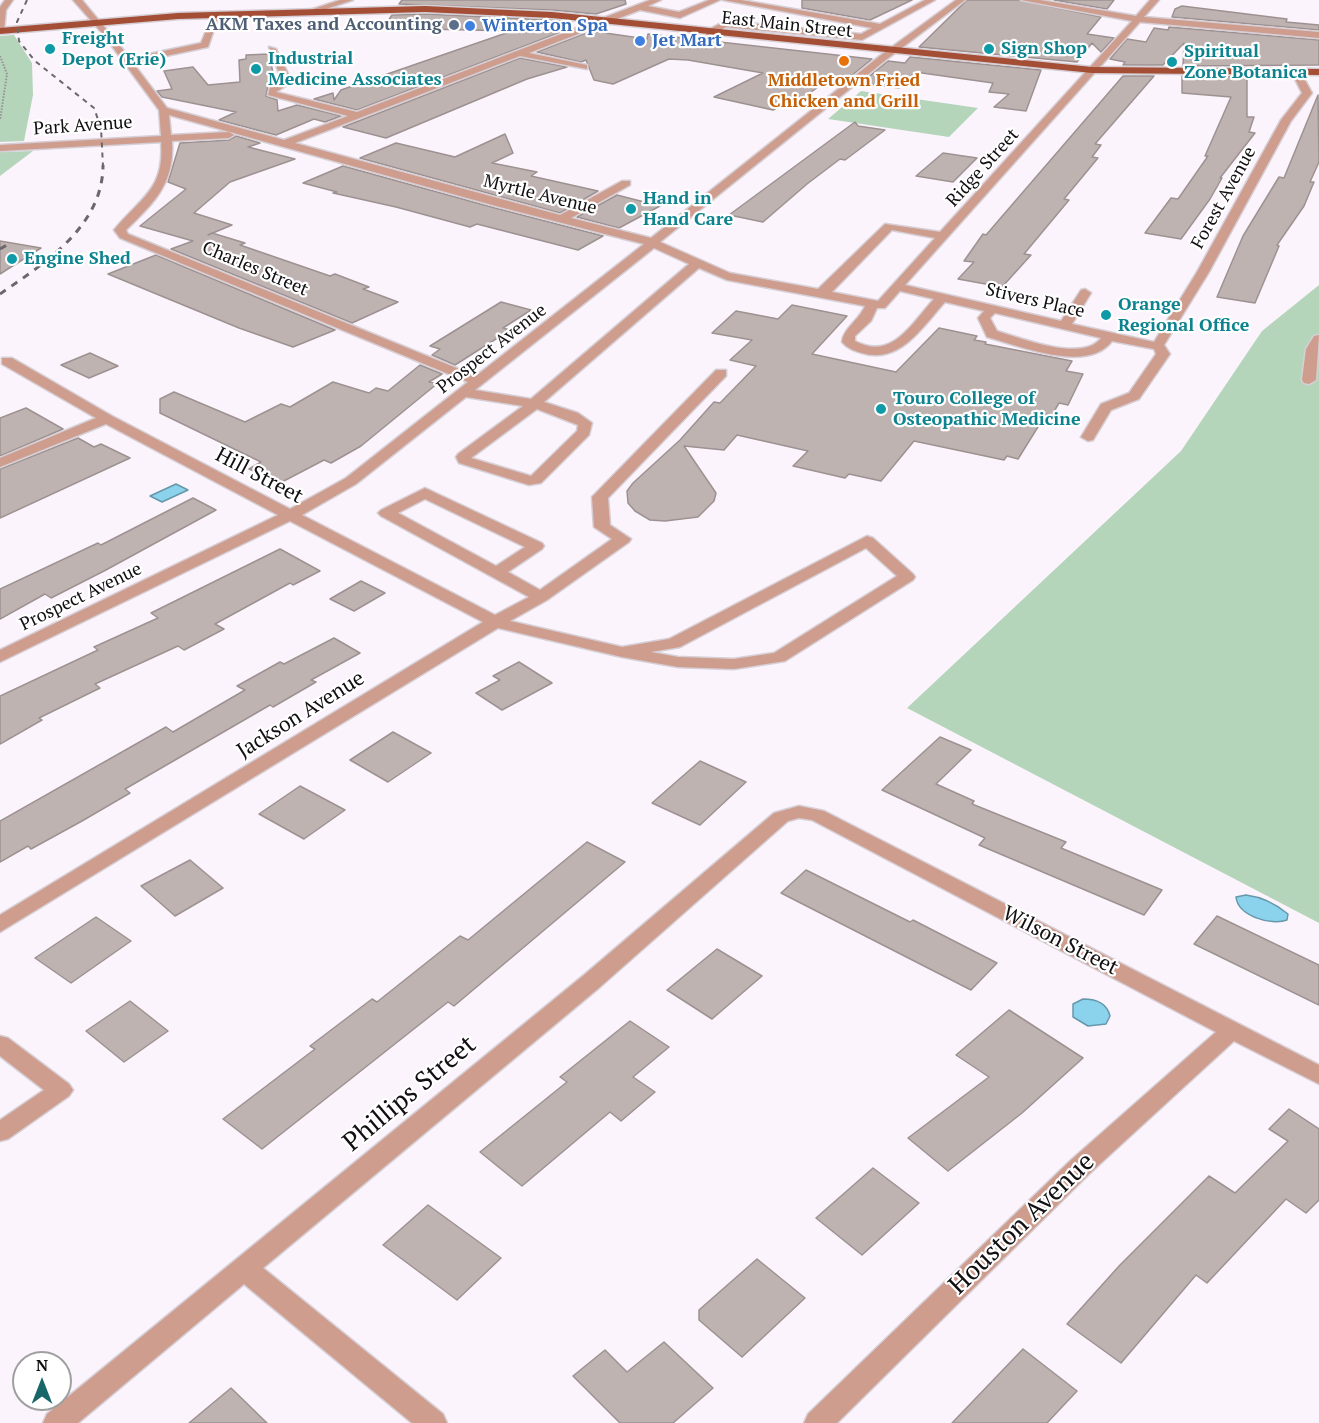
<!DOCTYPE html>
<style>
body{margin:0}
#map{position:relative;width:1319px;height:1423px;overflow:hidden;background:#fcf4fc;font-family:"PT Serif",serif}
canvas{display:block}
.north{position:absolute;left:12px;top:1351px;width:60px;height:60px;box-sizing:border-box;background:#fff;border:2px solid #a09fa0;border-radius:50%;rotate:0deg;font-size:16px;font-weight:700;line-height:24px;text-align:center;color:#110f11}
.north::after{content:'';display:block;margin:auto;width:21px;height:27px;background:#186668;clip-path:polygon(50% 0,100% 100%,50% 72%,0 100%)}
</style>
<div id="map">
<canvas width="1319" height="1423"></canvas>
<div class="north">N</div>
</div>
<script>
const c = document.querySelector('canvas').getContext('2d');
c.lineJoin = 'round';
function fillPath(path, color) { c.fillStyle = color; c.fill(path, 'evenodd'); }
function strokePath(path, color, width, dash) { c.strokeStyle = color; c.lineWidth = width; c.lineCap = dash ? 'butt' : 'round'; c.setLineDash(dash || []); c.stroke(path); }
function write(font, color, halo, rows, align = 'center') {
  c.font = font + ' "PT Serif",serif'; c.lineWidth = 4.5; c.setLineDash([]); c.textBaseline = 'middle'; c.strokeStyle = halo; c.fillStyle = color; for (const [text, x, y, turn = 0] of rows) {
    c.save(); c.translate(x, y); c.rotate((+turn || 0) * Math.PI / 180); c.textAlign = isNaN(turn) ? turn : align; if (halo) c.strokeText(text, 0, 0); c.fillText(text, 0, 0); c.restore();
  }
}
fillPath(new Path2D(`
 M14 35 32 63 33 95 24 141 0 142V36Z
 M861 91 978 108 949 137 828 119Z
 M33 151 0 176V152Z
 M1319 285V923L907 708 1181 451 1262 331Z`), '#b5d5bb');
const water = new Path2D(`
 M176 484 188 490 162 502 150 496Z
 M1246 895C1262 897 1276 904 1288 914L1287 920C1271 926 1238 916 1236 897Z
 M1083 999C1095 999 1107 1003 1110 1016L1106 1024 1088 1026 1073 1017V1004Z`);
fillPath(water, '#8bd2ed');
strokePath(water, '#6698ab', 1.5);
const building = new Path2D(`
 M402 0H625L626 4 596 14 552 10 399 4Z
 M802 0H912L870 20 802 8Z
 M967 0H1019L1101 17 1087 34 1114 38 1101 52 1092 43 1077 62 919 47Z
 M1054 0H1114L1107 9Z
 M1182 6 1287 19 1286 22 1319 25V30L1172 17 1175 9Z
 M425 14 552 20 572 22 557 27 569 29 357 110 314 99 333 93 334 100 341 90 512 31 383 28 392 15Z
 M1169 27 1319 40V65L1183 66 1184 43 1163 65H1123L1125 62 1110 59 1127 39 1146 42 1154 28 1168 30Z
 M591 31 647 39 648 34 872 59 845 81 829 79 803 98 797 97 773 110 714 97 763 73 688 60 669 59 613 84 594 80 586 60 581 62 537 52Z
 M269 54 275 82 268 86 266 96 277 100 278 111 297 105 341 116 325 122 314 119 276 135 219 120 236 112 162 97 157 91 172 89 164 71 193 67 208 85 240 82 239 60 246 59V55Z
 M910 57 1041 70 1026 111 994 107 1009 94 989 92 993 83 915 72 899 88 861 83 888 61 905 63Z
 M520 58 567 67 527 79 386 138 343 127Z
 M1123 76H1154L1095 144 1101 145 1092 157 1098 158 1064 199 1069 200 1024 254 1031 255 1002 287 958 279 974 262 964 261 983 234 986 235Z
 M1182 76 1247 77V117H1254L1249 132 1255 133 1220 178H1222L1210 199 1181 239 1145 233 1171 198 1178 199 1208 156H1205L1231 97 1182 93Z
 M1318 95 1319 162 1310 182H1314L1304 206 1277 245 1279 246 1255 303 1217 297 1243 236 1279 177 1284 178Z
 M855 122 858 126 885 130 845 160 840 159 807 184 763 222 729 215Z
 M505 134 513 153 492 163 537 172 531 176 598 191 560 213 360 158 396 143 455 157Z
 M236 136 260 143 248 147 295 159 230 182 194 213 232 225 208 235 212 233 245 243 240 245 330 276 335 274 369 287 363 289 398 302 352 323 171 249 193 241 140 226 186 189 168 182 180 143 229 140Z
 M943 153 977 158 953 182 916 176Z
 M343 166 495 208 603 236 578 250 477 224 470 227 396 207 333 193 337 192 303 183Z
 M617 195 660 206 619 228 577 217Z
 M0 241 41 248 0 274Z
 M156 255 335 330 293 347 239 328 108 274Z
 M501 302 531 310 503 328 510 330 455 365 432 355 440 349 430 346Z
 M792 305 847 316 812 354 896 372 939 328 977 336 974 340 986 342 985 344 1072 361 1066 371 1083 374 1068 405 1059 403 1052 415 1046 414 1018 459 1007 456 1004 460 914 441 881 481 849 474 845 478 793 466 808 451 737 435 724 450 684 446 716 493 714 501 698 517 665 521 650 520 635 511 628 503 627 491 633 483 680 440 714 402 720 403 756 366 730 360 752 340 712 333 736 311 778 319Z
 M90 353 118 366 89 378 61 365Z
 M420 365 442 374 429 382 438 383 361 446 331 463 324 460 280 483 249 469 261 462 160 413V399L174 392 245 422 281 404 290 407 333 382 369 393 376 388 388 391Z
 M26 408 63 429 0 456V418Z
 M78 438 94 447 101 444 130 458 0 518V469Z
 M193 498 216 510 104 571 51 598 45 594 0 619V589L98 543 101 545Z
 M280 549 320 571 293 585 290 583 215 624 224 629 184 650 178 646 95 684 100 688 39 718 42 720 0 744V696L98 650 94 647 158 618 151 613Z
 M361 581 385 593 354 611 330 599Z
 M334 638 360 653 311 680 316 682 273 707 270 705 125 789 130 793 82 821 31 849 28 846 0 862V821L166 727 173 732 245 690 237 686 280 662 284 664Z
 M519 662 552 683 502 710 476 693 500 680 493 676Z
 M393 732 431 753 388 782 350 760Z
 M940 737 971 750 936 784 974 801 972 804 1066 842 1061 848 1162 890 1144 915 979 845 985 838 882 790Z
 M700 761 746 782 700 825 652 803Z
 M300 786 345 810 304 839 259 814Z
 M587 842 625 862 454 1006 448 1002 262 1149 223 1119 315 1049 310 1046 372 999 377 1002 460 936 468 940Z
 M190 860 223 888 175 916 141 886Z
 M806 870 910 922 913 920 997 963 971 990 781 893Z
 M1217 916 1319 965V1005L1194 944Z
 M96 917 131 941 71 983 35 958Z
 M717 949 762 976 712 1019 667 990Z
 M130 1001 168 1031 124 1062 86 1031Z
 M1009 1010 1083 1058 1022 1113 948 1171 908 1138 989 1077 956 1055Z
 M630 1021 669 1047 633 1077 655 1092 621 1121 610 1112 522 1186 480 1152 567 1082 560 1077Z
 M1289 1109 1319 1129V1200L1306 1213 1286 1199 1207 1283 1196 1275 1121 1363 1067 1324 1120 1265 1209 1176 1235 1193 1288 1141 1269 1129Z
 M873 1168 919 1203 862 1255 816 1218Z
 M428 1205 501 1258 457 1300 383 1245Z
 M757 1259 805 1298 742 1357 699 1320V1310Z
 M664 1342 713 1388 673 1423H620L573 1376 605 1350 627 1372Z
 M1023 1349 1077 1391 1047 1423H952Z
 M231 1388 267 1423H189Z`);
fillPath(building, '#bfb3b2');
strokePath(building, '#9d9291', 1.5);
const minor = new Path2D(`
 M5 0H13L6 10 4 30 0 33V7Z
 M73 0H82L130 58 201 43 213 14 220 12 208 47 133 63 167 108 284 140 348 116 268 95 270 87 282 81 269 47 276 49 292 82 276 92 357 112 650 0H661L648 6 679 12 709 0H720L680 18 640 10 529 53 587 65V69L520 56 295 143 560 215 622 181H630V185L571 218 651 238 881 55 956 0H965L887 59 660 242 730 273 818 289 885 224 940 232 1132 21 1021 0H1040L1136 16 1150 0H1159L1144 17 1319 32V38L1140 22 905 285 1061 321 1081 290 1085 289 1091 293 1072 324 1154 342 1197 272 1281 120 1302 93 1292 73 1300 71 1312 93 1291 121 1209 272 1164 345 1170 354 1139 399 1111 410 1093 440 1088 441 1081 437 1101 404 1129 393 1156 354 1154 349 1112 341C1088 374 1020 346 987 337L978 318 984 311 945 302C923 326 900 365 862 353 854 351 847 348 842 342 843 329 859 320 865 306L727 280 699 268 544 402 578 413 592 423 589 435 541 483 529 485 459 463 456 457 458 454 523 406 466 397 356 484 302 515 495 615 529 597 381 516 378 513 381 510 425 488 542 543 544 546 542 549 508 572 540 590 612 539 594 527 592 497 716 370H726V376L608 498 610 525 631 539 629 542 547 600 510 621 622 647 669 639 867 536 873 538 913 574 915 577 913 580 785 661 734 669 678 667 622 657 498 628 0 932V915L483 622 290 521 0 662V650L278 515 106 424 0 467V458L96 418 2 364V358H12L112 416 290 509 346 478 468 382 120 238 114 230C140 198 165 190 161 142L0 151V145L161 136 159 110 103 34ZM169 115 496 206 644 244 476 376 128 234 126 230C154 203 175 183 172 141L229 138 234 135 229 132 171 135ZM892 230 935 238 878 301 832 292ZM654 248 689 264 531 399 475 390ZM900 291 934 299C911 324 892 361 855 341V336L871 321 877 308H885ZM995 313 1101 338C1083 363 1021 338 997 331L990 318ZM537 409 578 425 577 431 531 476 471 458ZM425 499 525 547 496 566 398 513ZM866 548 897 576 774 653 734 659 678 657 651 652 680 647Z
 M340 0H353L314 13 310 10Z
 M723 0H741L880 24 925 0H935L862 40 726 27 712 35H706V31L725 21 861 34 872 28Z
 M1319 335 1316 380 1309 384 1304 383 1302 380 1306 349 1314 336Z
 M799 806 824 811 1319 1065V1084L1234 1041 1089 1174 837 1423H804L808 1414 1071 1160 1216 1032 812 820 799 818 788 821 600 987 263 1268 443 1414 447 1423H412L244 1284 78 1423H43L47 1414 584 975 774 813Z
 M0 1036 8 1038 69 1084 73 1090 69 1096 8 1139 0 1141V1120L44 1090 0 1056Z`);
const major = new Path2D(`
 M425 6 552 12 1092 67 1319 69V75L1092 73 552 18 425 12 178 19 0 34V28L178 13Z`);
strokePath(minor, '#d6cfd6', 3);
strokePath(major, '#d6cfd6', 3);
strokePath(new Path2D(`
 M0 56 7 74 0 120`), '#969196', 2, [1.5, 1.5]);
fillPath(minor, '#ce9d8e');
fillPath(major, '#a44e35');
strokePath(new Path2D(`
 M27 0 17 22 19 41 35 61 94 108 101 128 103 166`), '#6b676b', 2, [5, 5]);
strokePath(new Path2D(`
 M0 249 7 245
 M0 294C45 263 103 226 103 165`), '#6b676b', 3, [7, 7]);
for (const [x, y, r, color] of [
 [454,25,6,"#5c6f8a"],
 [470,26,6,"#3f7fe0"],
 [640,41,6,"#3f7fe0"],
 [50,49,6,"#0f9aa8"],
 [989,49,6,"#0f9aa8"],
 [844,61,6,"#e8710a"],
 [1172,62,6,"#0f9aa8"],
 [256,69,6,"#0f9aa8"],
 [631,209,6,"#0f9aa8"],
 [12,259,6,"#0f9aa8"],
 [1106,315,6,"#0f9aa8"],
 [881,409,6,"#0f9aa8"]
]) { const dot = new Path2D(); dot.arc(x, y, r, 0, 2 * Math.PI); c.fillStyle = color; c.fill(dot); strokePath(dot, '#fff', 2); }
write('bold 18px', '#4e5e75', '#fff', [
 ["AKM Taxes and Accounting",442,25]
], 'right');
write('18px', '#110f11', '#fff', [
 ["East Main Street",787,25,6],
 ["Park Avenue",83,126,-4],
 ["Ridge Street",983,168,-48],
 ["Myrtle Avenue",540,195,14],
 ["Forest Avenue",1224,198,-61],
 ["Charles Street",255,269,23],
 ["Stivers Place",1035,301,13],
 ["Prospect Avenue",492,349,-38],
 ["Prospect Avenue",81,597,-26]
]);
write('bold 18px', '#366cbe', '#fff', [
 ["Winterton Spa",482,26],
 ["Jet Mart",652,41]
], 'left');
write('bold 18px', '#0d838f', '#fff', [
 ["Freight",62,39],
 ["Depot (Erie)",62,60],
 ["Sign Shop",1001,49],
 ["Spiritual",1184,52],
 ["Zone Botanica",1184,73],
 ["Industrial",268,59],
 ["Medicine Associates",268,80],
 ["Hand in",643,199],
 ["Hand Care",643,220],
 ["Engine Shed",24,259],
 ["Orange",1118,305],
 ["Regional Office",1118,326],
 ["Touro College of",893,399],
 ["Osteopathic Medicine",893,420]
], 'left');
write('bold 18px', '#c56008', '#fff', [
 ["Middletown Fried",844,81],
 ["Chicken and Grill",844,102]
]);
write('21px', '#110f11', '#fff', [
 ["Hill Street",259,476,28],
 ["Jackson Avenue",301,715,-32],
 ["Wilson Street",1060,941,27]
]);
write('26px', '#110f11', '#fff', [
 ["Phillips Street",410,1094,-40],
 ["Houston Avenue",1022,1224,-44]
]);
</script>
